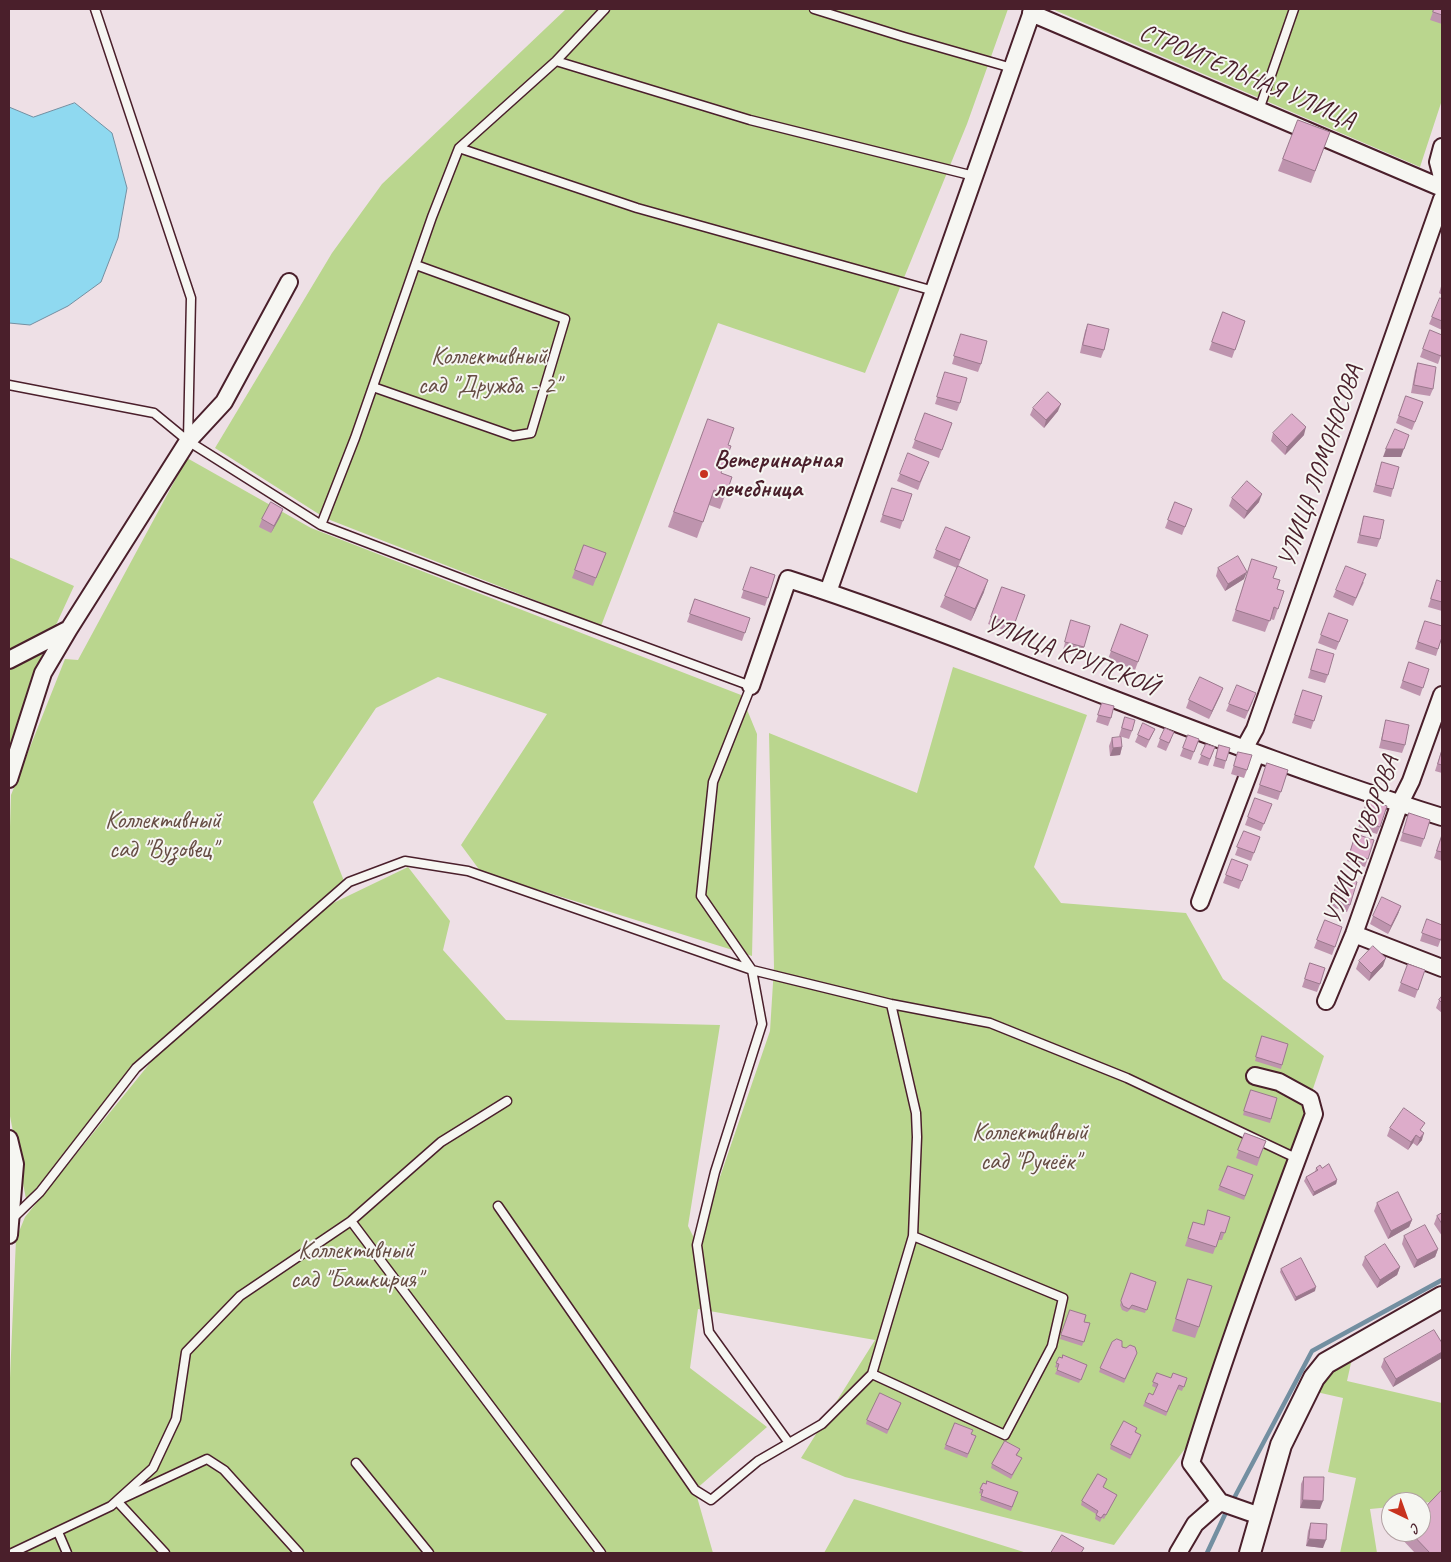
<!DOCTYPE html>
<meta charset="utf-8">
<style>
body{margin:0}
#map{position:relative;width:1451px;height:1562px;overflow:hidden;background:#eee0e6;font-family:Caveat,sans-serif}
canvas{display:block}
.frame{position:absolute;inset:0;border:10px solid #4a1f2b;pointer-events:none}
.north{position:absolute;left:1381px;top:1492px;width:50px;height:50px;box-sizing:border-box;background:#f6f6f2;border:1px solid #b1a0a2;border-radius:50%;rotate:138deg;font-size:14px;font-weight:700;line-height:20px;text-align:center;color:#4a1f2b}
.north::after{content:'';display:block;margin:auto;width:18px;height:22px;background:#c8321e;clip-path:polygon(50% 0,100% 100%,50% 72%,0 100%)}
</style>
<div id="map">
<canvas width="1451" height="1562"></canvas>
<div class="frame"></div>
<div class="north">С</div>
</div>
<script>
const c = document.querySelector('canvas').getContext('2d');
c.lineJoin = 'round';
function fillPath(path, color) { c.fillStyle = color; c.fill(path, 'evenodd'); }
function strokePath(path, color, width, dash) { c.strokeStyle = color; c.lineWidth = width; c.lineCap = dash ? 'butt' : 'round'; c.setLineDash(dash || []); c.stroke(path); }
function write(font, color, halo, rows, align = 'center') {
  c.font = font + ' Caveat,sans-serif'; c.lineWidth = 4; c.setLineDash([]); c.textBaseline = 'middle'; c.strokeStyle = halo; c.fillStyle = color; for (const [text, x, y, turn = 0] of rows) {
    c.save(); c.translate(x, y); c.rotate((+turn || 0) * Math.PI / 180); c.textAlign = isNaN(turn) ? turn : align; if (halo) c.strokeText(text, 0, 0); c.fillText(text, 0, 0); c.restore();
  }
}
fillPath(new Path2D(`
 M566 9H1008L967 124 865 373 718 323 601 626 325 518 215 448 332 253 382 184Z
 M1052 9H1442V100L1420 167Z
 M187 458 311 528 741 695 757 734 752 956 481 872 461 845 547 714 438 677 376 708 313 802 344 881 131 1068 27 1204 9 1111V859L11 795 65 659 78 660Z
 M9 557 74 586 31 679 9 750Z
 M953 667 1087 715 1034 867 1061 903 1186 913 1223 979 1324 1056 1198 1431 1114 1545 845 1477 801 1458 875 1340 698 1309 690 1368 767 1427 695 1490 713 1553H9V1401L16 1239 25 1217 159 1052 325 907 408 867 450 921 443 950 506 1020 720 1025 688 1226 697 1244 770 1031 774 967 769 733 917 793Z
 M1353 1354 1347 1381 1442 1403V1501L1421 1503V1502H1391V1507L1370 1509 1377 1553H1340L1356 1478 1328 1472 1343 1398 1312 1391 1318 1381Z
 M854 1499 1027 1553H824Z`), '#bad68e');
const water = new Path2D(`
 M75 103 112 133 127 188 118 238 101 282 68 306 30 325 9 323V107L33 117Z`);
fillPath(water, '#8fd9f0');
strokePath(water, '#738fa1', 1);
strokePath(new Path2D(`
 M1232 1502 1312 1351 1442 1280
 M1207 1553 1228 1508`), '#738fa1', 4.5);
const service = new Path2D(`
 M95 9 191 298 188 439
 M814 9 904 37 1012 68
 M556 61 750 120 974 176
 M1259 110 1294 9
 M459 148 637 208 934 291
 M9 385 154 413 188 441 321 525 483 587 751 686 713 782 701 896 752 970 762 1024 715 1172 697 1245 709 1332 789 1443
 M373 387 513 436 531 433 565 319 416 265
 M321 525 355 438 432 217 459 148 556 61 605 9
 M891 1004 916 1113 917 1137 913 1236 872 1374 1005 1435 1052 1346 1063 1298 913 1236
 M498 1206 695 1490 711 1500 758 1461 822 1424 872 1374
 M13 1218 40 1192 136 1068 349 882 405 861 468 871 752 970 891 1004 990 1023 1127 1078 1298 1159
 M351 1221 601 1553
 M356 1463 429 1553
 M58 1532 67 1553
 M12 1553 111 1506 153 1468 176 1419 186 1352 240 1296 351 1221 441 1142 507 1101
 M165 1553 117 1501 207 1459 224 1470 299 1553`);
const minor = new Path2D(`
 M1031 13 1442 188
 M1442 147 1438 162 1442 177
 M828 592 1033 9
 M9 660 69 629
 M751 686 788 579C869 605 948 635 1027 666 1164 718 1301 773 1442 817
 M1244 749 1255 729 1442 199
 M9 779 43 673 69 629 188 441 224 402 289 282
 M1200 902 1256 754
 M1354 934 1442 968
 M1326 1001 1354 934 1400 803 1411 781 1442 695
 M1255 1076 1279 1082 1310 1099 1314 1114C1271 1229 1227 1345 1191 1463L1220 1502 1260 1516
 M9 1139 15 1164 9 1235
 M1178 1553 1195 1524 1220 1502`);
const tertiary = new Path2D(`
 M1250 1553 1281 1445 1314 1378 1326 1363 1442 1297`);
strokePath(service, '#4a1f2b', 11);
strokePath(minor, '#4a1f2b', 20);
strokePath(tertiary, '#4a1f2b', 24);
strokePath(service, '#f6f6f2', 8);
strokePath(minor, '#f6f6f2', 16);
strokePath(tertiary, '#f6f6f2', 20);
fillPath(new Path2D(`
 M1434 9H1442V24L1430 20Z
 M1298 120 1330 132 1311 183 1278 171Z
 M1442 283V295L1439 293Z
 M1442 299V330L1429 324 1432 317Z
 M1223 312 1245 321 1232 358 1209 350Z
 M1088 324 1104 350 1101 358 1080 353 1085 331Z
 M1430 330 1442 352 1438 364 1420 357Z
 M961 334 981 364 978 372 952 364Z
 M1418 363 1433 389 1430 396 1411 393 1415 371Z
 M945 372 960 403 957 411 935 404Z
 M1406 396 1423 402 1412 430 1396 423Z
 M1033 408 1058 411 1044 428 1030 415Z
 M925 413 952 423 939 458 912 448Z
 M708 419 728 445 721 473 732 477 720 509 709 505 697 538 668 527Z
 M1273 433 1304 435 1285 455 1271 441Z
 M1382 462 1393 489 1391 497 1373 492Z
 M926 469 918 490 897 481 900 474Z
 M892 488 912 494 900 529 880 522Z
 M1232 498 1259 502 1244 519 1229 506Z
 M1175 502 1192 509 1182 535 1165 528Z
 M283 509 280 517 271 533 259 527 262 519Z
 M1364 516 1380 539 1377 547 1357 543 1362 524Z
 M584 545 606 553 593 586 572 578Z
 M967 545 958 567 984 592 971 621 940 607 945 596 957 568 933 558 936 550Z
 M1252 559 1273 578 1277 589 1284 591 1274 620 1270 619 1265 632 1232 621Z
 M751 567 775 575 765 606 741 598Z
 M1218 568 1244 579 1225 591 1216 576Z
 M1437 580 1442 582V611L1428 607Z
 M1364 582 1353 606 1333 597 1336 590Z
 M1002 587 1025 595 1011 633 988 624Z
 M695 599 750 618 742 641 687 622Z
 M1329 613 1348 620 1336 650 1318 643Z
 M1071 620 1084 647 1081 655 1063 650Z
 M1425 621 1442 637 1436 656 1415 649Z
 M1121 624 1148 635 1135 670 1108 659Z
 M1317 649 1328 675 1325 683 1308 678Z
 M1409 662 1429 669 1420 696 1400 688Z
 M1223 688 1209 719 1186 708 1189 700Z
 M1303 690 1322 696 1311 729 1292 723Z
 M1253 701 1245 719 1226 711 1229 704Z
 M1102 703 1111 718 1108 726 1096 722Z
 M1125 717 1132 731 1129 739 1119 736Z
 M1386 720 1405 745 1402 753 1379 748Z
 M1155 729 1146 748 1135 742 1138 735Z
 M1188 735 1199 739 1191 760 1180 756Z
 M1112 738 1122 747 1120 755 1110 756 1109 746Z
 M1160 739 1171 740 1166 751 1157 747Z
 M1206 744 1215 747 1208 766 1198 763Z
 M1219 745 1226 761 1224 769 1213 766Z
 M1442 749V773L1435 771Z
 M1238 752 1247 770 1244 778 1231 774Z
 M1267 763 1288 770 1278 800 1257 793Z
 M1255 798 1272 804 1261 831 1245 825Z
 M1368 800 1380 827 1377 834 1358 828Z
 M1409 813 1424 839 1421 847 1400 841Z
 M1244 831 1260 837 1251 861 1235 855Z
 M1356 834 1374 840 1365 867 1347 861Z
 M1442 835V861L1434 858Z
 M1232 859 1248 865 1239 889 1223 883Z
 M1340 876 1350 905 1347 912 1329 906Z
 M1401 906 1398 914 1388 934 1370 924 1373 916Z
 M1427 919 1442 936 1438 947 1420 941Z
 M1325 920 1342 927 1332 955 1314 948Z
 M1359 961 1383 966 1369 981 1356 969Z
 M1310 963 1320 984 1317 992 1302 987Z
 M1408 964 1425 970 1415 998 1398 991Z
 M1442 996V1013L1436 1008 1439 1000Z
 M1262 1036 1282 1065 1281 1069 1255 1061Z
 M1249 1094 1277 1098 1270 1123 1243 1115Z
 M1390 1128 1422 1131V1140L1417 1146 1413 1143 1408 1150 1387 1136Z
 M1245 1133 1266 1141 1257 1166 1236 1158Z
 M1228 1166 1253 1175 1244 1200 1218 1190Z
 M1316 1168H1322L1337 1180 1336 1184 1313 1196 1304 1181 1306 1177 1315 1172Z
 M1377 1203 1412 1220 1409 1227 1388 1239 1374 1211Z
 M1442 1213V1236L1434 1224 1437 1216Z
 M1230 1217 1222 1240H1218L1213 1254 1185 1246 1193 1222 1203 1225Z
 M1404 1236 1438 1249 1435 1257 1414 1268 1402 1244Z
 M1365 1257 1400 1267 1397 1275 1377 1288 1362 1265Z
 M1281 1269 1315 1291 1295 1301 1280 1272Z
 M1131 1273 1156 1282 1145 1313 1131 1309 1127 1312 1122 1310 1120 1305Z
 M1188 1279 1199 1327 1195 1338 1172 1331Z
 M1070 1310 1084 1322 1090 1323 1082 1346 1060 1339Z
 M1112 1342 1137 1353 1124 1383 1099 1372Z
 M1442 1343 1393 1387 1381 1367 1384 1359Z
 M1059 1357 1087 1365 1079 1383 1055 1374 1058 1368 1055 1367Z
 M1157 1373 1171 1378H1187L1182 1391 1177 1389 1166 1416 1143 1406 1149 1393 1153 1395 1156 1388 1152 1386Z
 M901 1403 887 1434 866 1424 867 1420Z
 M955 1423 971 1434 976 1436 967 1458 944 1449Z
 M1136 1432 1140 1439 1130 1459 1110 1449 1111 1445Z
 M1020 1449 1017 1455 1020 1462 1011 1479 991 1468 992 1464Z
 M1304 1477 1320 1509 1300 1508 1301 1484Z
 M983 1483 1018 1492 1011 1511 980 1500 982 1494 979 1493Z
 M1106 1483 1103 1487 1117 1495 1104 1519 1102 1518 1100 1522 1095 1519 1096 1514 1081 1505 1082 1501Z
 M1423 1509 1442 1553H1415L1399 1536 1400 1532H1421Z
 M1311 1523 1323 1548 1306 1546 1308 1531Z`), '#be94ae');
fillPath(new Path2D(`
 M1061 404 1058 411 1044 428 1046 420Z
 M1306 427 1304 435 1285 455 1287 447Z
 M1406 443 1401 457H1383L1386 449Z
 M1262 494 1259 502 1244 519 1247 511Z
 M283 509 280 517 271 533 274 526Z
 M1247 572 1244 579 1225 591 1228 584Z
 M988 580 984 592 971 621 975 609Z
 M1223 688 1220 696 1209 719 1212 711Z
 M1122 747 1120 755 1110 756 1113 748Z
 M1401 906 1398 914 1388 934 1391 926Z
 M1386 958 1383 966 1369 981 1371 973Z
 M1424 1133 1422 1140 1417 1146 1420 1138Z
 M1416 1135 1413 1143 1408 1150 1411 1142Z
 M1337 1180 1336 1184 1313 1196 1314 1192Z
 M1412 1220 1409 1227 1388 1239 1391 1231Z
 M1438 1249 1435 1257 1414 1268 1417 1260Z
 M1400 1267 1397 1275 1377 1288 1380 1280Z
 M1316 1287 1315 1291 1295 1301 1296 1297Z
 M1442 1352V1358L1393 1387 1396 1379Z
 M1303 1500 1323 1501 1320 1509 1300 1508Z
 M1309 1539 1326 1540 1323 1548 1306 1546Z`), '#9b788d');
const building = new Path2D(`
 M1434 9H1442V15L1433 12Z
 M1298 120 1330 132 1315 171 1283 159Z
 M1440 298 1442 299V321L1432 317Z
 M1223 312 1245 321 1235 350 1212 342Z
 M1088 324 1109 329 1104 350 1083 345Z
 M1430 330 1442 335V352L1441 356 1423 349Z
 M961 334 987 341 981 364 954 356Z
 M1418 363 1436 367 1433 389 1414 385Z
 M945 372 967 378 960 403 937 397Z
 M1048 392 1061 404 1046 420 1033 408Z
 M1406 396 1423 402 1415 422 1399 416Z
 M925 413 952 423 942 450 915 440Z
 M1292 414 1306 427 1287 447 1273 433Z
 M708 419 734 428 728 445 731 446 721 473 732 477 726 494 714 490 703 522 674 512Z
 M1395 429 1409 435 1404 449H1386Z
 M908 453 929 462 920 482 900 474Z
 M1382 462 1399 467 1393 489 1376 485Z
 M1247 481 1262 494 1247 511 1232 498Z
 M892 488 912 494 903 521 883 515Z
 M271 502 283 509 274 526 262 519Z
 M1175 502 1192 509 1185 527 1168 520Z
 M1364 516 1384 520 1380 539 1360 535Z
 M946 527 970 537 960 560 936 550Z
 M584 545 606 553 596 578 575 570Z
 M1238 556 1247 572 1228 584 1218 568Z
 M1252 559 1277 567 1273 578 1280 580 1277 589 1284 591 1278 609 1274 607 1270 621 1236 610Z
 M958 566 988 580 975 609 945 596Z
 M1346 566 1366 574 1356 598 1336 590Z
 M751 567 775 575 768 598 743 590Z
 M1437 580 1442 582V602L1431 599Z
 M1002 587 1025 595 1014 625 991 617Z
 M695 599 750 618 745 633 690 614Z
 M1329 613 1348 620 1339 642 1321 635Z
 M1071 620 1090 626 1084 647 1065 642Z
 M1425 621 1442 626V637L1438 649 1418 642Z
 M1121 624 1148 635 1138 662 1111 651Z
 M1317 649 1334 654 1328 675 1311 670Z
 M1409 662 1429 669 1423 688 1403 681Z
 M1200 677 1223 688 1212 711 1189 700Z
 M1237 685 1256 693 1248 711 1229 704Z
 M1303 690 1322 696 1314 721 1295 715Z
 M1102 703 1114 706 1111 718 1098 715Z
 M1125 717 1135 720 1132 731 1122 728Z
 M1386 720 1409 725 1405 745 1382 740Z
 M1143 723 1155 729 1149 740 1138 735Z
 M1165 728 1174 732 1169 743 1160 739Z
 M1188 735 1199 739 1194 752 1183 748Z
 M1121 737 1122 747 1113 748 1112 738Z
 M1206 744 1215 747 1210 759 1201 755Z
 M1219 745 1230 748 1226 761 1216 758Z
 M1442 750V765L1438 764Z
 M1238 752 1252 755 1247 770 1234 766Z
 M1267 763 1288 770 1281 792 1260 785Z
 M1255 798 1272 804 1264 824 1248 817Z
 M1368 800 1387 806 1380 827 1361 820Z
 M1409 813 1430 820 1424 839 1403 833Z
 M1244 831 1260 837 1254 853 1237 847Z
 M1356 834 1374 840 1368 859 1350 853Z
 M1442 835V852L1437 851Z
 M1232 859 1248 865 1242 881 1226 875Z
 M1340 876 1357 882 1350 905 1332 899Z
 M1382 897 1401 906 1391 926 1373 916Z
 M1427 919 1442 925V935L1441 940 1422 933Z
 M1325 920 1342 927 1335 947 1317 940Z
 M1373 946 1386 958 1371 973 1359 961Z
 M1310 963 1325 968 1320 984 1305 979Z
 M1408 964 1425 970 1418 990 1401 983Z
 M1442 996V1003L1439 1000Z
 M1262 1036 1288 1044 1282 1065 1256 1057Z
 M1251 1090 1277 1098 1271 1119 1244 1111Z
 M1404 1108 1425 1123 1420 1130 1424 1133 1420 1138 1416 1135 1411 1142 1390 1128Z
 M1245 1133 1266 1141 1259 1158 1238 1150Z
 M1329 1164 1337 1180 1314 1192 1306 1177 1318 1170 1316 1168 1320 1165 1322 1168Z
 M1228 1166 1253 1175 1245 1196 1220 1186Z
 M1398 1192 1412 1220 1391 1231 1377 1203Z
 M1208 1210 1230 1217 1225 1233 1221 1232 1216 1247 1188 1238 1193 1222 1204 1225Z
 M1442 1213V1224L1437 1216Z
 M1425 1225 1438 1249 1417 1260 1404 1236Z
 M1385 1244 1400 1267 1380 1280 1365 1257Z
 M1301 1258 1316 1287 1296 1297 1281 1269Z
 M1131 1273 1156 1282 1147 1310 1132 1305 1129 1309 1123 1306 1121 1301Z
 M1188 1279 1212 1286 1199 1327 1176 1319Z
 M1070 1310 1086 1315 1084 1322 1090 1323 1084 1342 1061 1335Z
 M1434 1330 1442 1343V1352L1396 1379 1384 1359Z
 M1117 1339 1122 1341V1347L1126 1348 1130 1345 1135 1347 1137 1353 1125 1379 1100 1368 1112 1342Z
 M1063 1355 1087 1365 1081 1380 1057 1370 1059 1364 1056 1363 1059 1357 1062 1358Z
 M1157 1373 1171 1378 1173 1373 1187 1378 1184 1387 1179 1385 1167 1412 1145 1402 1149 1393 1153 1395 1158 1384 1153 1382Z
 M880 1393 901 1403 888 1430 867 1420Z
 M1124 1421 1137 1428 1135 1432 1141 1435 1131 1455 1111 1445Z
 M955 1423 973 1430 971 1434 976 1436 968 1454 946 1445Z
 M1005 1441 1020 1449 1016 1455 1022 1458 1012 1475 992 1464Z
 M1098 1474 1107 1479 1103 1487 1117 1495 1106 1515 1104 1514 1101 1518 1096 1515 1098 1511 1082 1501Z
 M1304 1477H1324L1323 1501 1303 1500Z
 M987 1481 1018 1492 1012 1507 981 1496 983 1490 980 1489 983 1483 986 1484Z
 M1442 1490V1553H1430L1410 1532H1421V1508L1423 1509Z
 M1311 1523 1327 1524 1326 1540 1309 1539Z
 M1062 1535 1084 1548 1081 1553H1051Z`);
fillPath(building, '#ddacca');
strokePath(building, '#9b788d', 1);
for (const [x, y, r, color] of [
 [704,474,5,"#c8321e"]
]) { const dot = new Path2D(); dot.arc(x, y, r, 0, 2 * Math.PI); c.fillStyle = color; c.fill(dot); strokePath(dot, '#f6f6f2', 2); }
write('25px', '#4a1f2b', '#f6f6f2', [
 ["СТРОИТЕЛЬНАЯ УЛИЦА",1247,77,23],
 ["УЛИЦА ЛОМОНОСОВА",1321,466,-71],
 ["УЛИЦА КРУПСКОЙ",1071,656,21],
 ["УЛИЦА СУВОРОВА",1362,840,-70]
]);
write('25px', '#664d44', '#f6f6f2', [
 ["Коллективный",489,357],
 ["сад \"Дружба - 2\"",489,386],
 ["Коллективный",163,821],
 ["сад \"Вузовец\"",163,850],
 ["Коллективный",1030,1133],
 ["сад \"Ручеёк\"",1030,1162],
 ["Коллективный",356,1251],
 ["сад \"Башкирия\"",356,1280]
]);
write('bold 25px', '#4a1f2b', '#f6f6f2', [
 ["Ветеринарная",714,460],
 ["лечебница",714,489]
], 'left');
</script>
